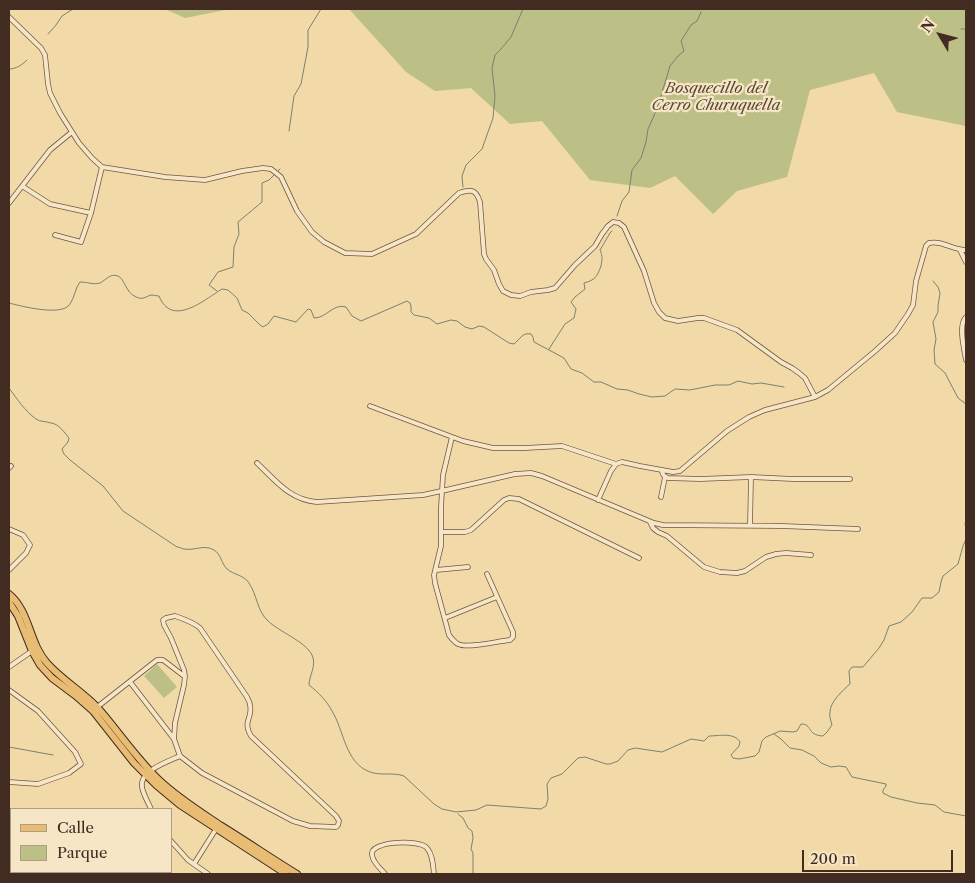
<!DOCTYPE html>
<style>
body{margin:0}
#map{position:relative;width:975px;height:883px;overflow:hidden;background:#f2d9a8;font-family:"Libre Caslon Text",serif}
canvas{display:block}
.frame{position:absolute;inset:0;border:10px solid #422c22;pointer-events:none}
.legend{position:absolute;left:10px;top:808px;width:162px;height:65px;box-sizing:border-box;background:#f7e6c6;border:1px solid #af9c84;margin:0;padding:6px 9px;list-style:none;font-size:15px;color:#422c22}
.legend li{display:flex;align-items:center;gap:10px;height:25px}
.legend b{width:25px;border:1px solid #af9c84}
.north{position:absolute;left:915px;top:10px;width:50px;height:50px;-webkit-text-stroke:4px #f7e6c6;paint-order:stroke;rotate:307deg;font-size:14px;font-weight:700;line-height:20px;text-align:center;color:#422c22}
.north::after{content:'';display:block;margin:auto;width:18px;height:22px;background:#422c22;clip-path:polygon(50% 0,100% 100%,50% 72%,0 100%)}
.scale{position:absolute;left:802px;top:850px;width:151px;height:22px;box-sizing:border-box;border:2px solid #422c22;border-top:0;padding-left:6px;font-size:15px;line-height:18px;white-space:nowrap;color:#422c22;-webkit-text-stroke:4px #f7e6c6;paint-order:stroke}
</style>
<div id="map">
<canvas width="975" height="883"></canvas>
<div class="frame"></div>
<ul class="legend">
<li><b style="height:6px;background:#e9bc74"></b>Calle</li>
<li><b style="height:14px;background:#bcbf86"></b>Parque</li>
</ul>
<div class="north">N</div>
<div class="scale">200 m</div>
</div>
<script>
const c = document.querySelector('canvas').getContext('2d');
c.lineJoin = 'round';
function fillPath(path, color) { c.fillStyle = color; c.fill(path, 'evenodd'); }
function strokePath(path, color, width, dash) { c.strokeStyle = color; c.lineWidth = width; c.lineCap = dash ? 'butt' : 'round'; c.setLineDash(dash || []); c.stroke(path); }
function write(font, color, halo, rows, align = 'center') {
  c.font = font + ' "Libre Caslon Text",serif'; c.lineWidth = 4.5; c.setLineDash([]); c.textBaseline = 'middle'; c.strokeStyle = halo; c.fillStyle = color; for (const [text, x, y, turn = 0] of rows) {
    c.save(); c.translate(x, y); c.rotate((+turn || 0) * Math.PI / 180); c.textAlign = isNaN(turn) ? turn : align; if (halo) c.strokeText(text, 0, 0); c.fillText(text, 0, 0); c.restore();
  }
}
fillPath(new Path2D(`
 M165 9H230L185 18Z
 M349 9H966V126L897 112 874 73 810 90 787 177 737 191 713 214 675 176 650 188 590 180 542 121 510 124 471 88 435 91 406 72Z
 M157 664 177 687 164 698 144 676Z`), '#bcbf86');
strokePath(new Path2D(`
 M961 29H966
 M48 34 56 25 62 16 73 9
 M9 69C16 69 22 65 27 60
 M289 131 294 96 301 84 308 47V30L321 9
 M463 187 462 176 466 165 482 149 493 118 495 96 492 68 495 55 501 49 511 37 523 9
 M617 216 622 201 629 192 632 170 641 158 646 142 648 129 657 109 670 66 678 56 684 51 681 41 691 25 697 21 701 12
 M933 281 938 287 940 293 938 306V312L933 322 936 339 934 350 935 364 945 373 958 398 966 404
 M217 291 209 285 218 272 233 267 234 247 239 234 238 222 262 202V183L269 180 280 169
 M9 303C21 306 62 317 70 304 75 297 75 288 80 282 87 282 94 285 100 283 106 280 110 273 118 276 125 279 125 292 136 297 143 300 145 297 151 295 154 295 157 296 159 296 172 328 204 300 222 289L228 290 237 298 242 310 248 313 260 325 263 327 268 324 274 316 296 322 308 309 311 310 314 318C327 318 333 303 346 307L352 316 361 321 407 301 410 303 411 306V312L414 315 429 318 437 324 451 320 457 321 465 327 472 329 479 326 484 327 509 343 514 344C520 339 523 332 531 334L533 337 534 342 564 358 571 369 582 373 594 382H601L617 389 628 390 639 394 652 397 665 396 675 389 690 390 715 385H729L738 381 752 384 761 383 784 387
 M549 349 565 324 574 318 576 309 571 302 575 297 585 289 584 283C595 280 597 277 601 266 602 260 603 257 600 250L610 233 612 231
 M9 388C17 399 25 411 36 419 40 422 45 421 51 423 59 424 64 432 69 438L68 442 62 449 64 454 70 460 103 486 123 511 177 547C180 547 182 549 184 549 195 551 204 544 214 550 221 554 221 563 227 569 234 575 244 575 249 583 257 595 257 610 267 620 279 632 305 641 312 655 317 665 309 676 309 685 318 692 327 701 332 711 344 730 345 763 370 772 381 776 393 772 404 776L434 804 442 809 456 812 476 810 487 805 541 809 546 806 548 799 547 784 551 778 562 774 578 758 585 757 606 764H610L618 761 628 750 635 748 662 752 691 739 704 741 709 736C719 736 734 732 740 742L739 746 731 755 733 758 739 759 755 756 759 752 762 741 766 737 780 731 793 732 797 731 801 724C813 724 806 735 823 736L827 732 832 725C831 721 829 716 830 712 830 702 843 690 850 684L849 671 852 667H863L879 648 884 640 889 626 901 622 912 612 922 598H932L939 592 941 582 943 576 958 564 963 546 966 539
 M966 520 965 524 966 528
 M774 734 781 739 790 748 802 750 814 756 821 763 831 767 839 766 846 767 852 777 886 784V786L883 790V793L891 797 917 803 935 805 944 812 966 816
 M9 747 53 755
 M458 814 463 818 468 828 472 831 473 838 471 849 473 853V874`), '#78826f', 1);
const minor = new Path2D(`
 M9 17 41 48 45 55 48 84 50 93 60 113 79 143 92 158 102 167 165 177 205 180 242 171 263 168 271 169 281 177 297 211 312 232 324 242 345 253 372 254 416 234 459 193C471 189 476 189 480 202L484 254 486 259 494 270 499 284 503 291 511 295 520 296 531 292 548 290 555 288 575 265 595 246 602 234 608 226 613 222 619 223 624 227 644 271 654 303 659 312 665 318 678 321 698 318H704L737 330 781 362 792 368 799 373 805 378 815 397
 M22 186 50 204 91 213
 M9 203 50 150 72 132
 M55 235 81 242 91 213 102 167
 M960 250 966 262
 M966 317C958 324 964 349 966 360
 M370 406 463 441 493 448H525L562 446 616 464
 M452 437 443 475 441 507V546L434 575 435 583 449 635C452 639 454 642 458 644 468 649 498 641 510 640L513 637V632L487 574
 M257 463C276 481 290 500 317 502L423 495 446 490 515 474 531 473 542 476 654 523 663 525 782 526 858 529
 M9 468 11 466
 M662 470C662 475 664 476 668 478L700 479 751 477 793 479H850
 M661 497 665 477
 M598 500 611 471 616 464 622 462 640 466 673 472 680 471 727 431 749 417 765 410 815 397 828 390 874 352 895 333 908 314 913 305 916 281 926 246 929 243C941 240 953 250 966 250
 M650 522 653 528 658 532 667 536 704 567 720 572 737 573 745 571 766 557 776 554 786 553 811 555
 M750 525 751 477
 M9 529 23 535 30 545 26 553 9 570
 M442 532H465L471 530 504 500 509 498 519 499 639 558
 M436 570 468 567
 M175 616C184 619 193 622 200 628L247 697C248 700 250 702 250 705 253 719 242 720 251 736L336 816 339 821 338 825 336 827 310 826 293 821 202 773 180 756 174 739 175 723 184 685 185 676 184 670 171 638 164 625 163 620 166 618Z
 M445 618 497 597
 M9 667 32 651
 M130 682 174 739
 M9 690 38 711 75 752 81 764 69 773 38 784 9 782
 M96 708 157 660H163L184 676
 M151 809C148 802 143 794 142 787 139 771 169 761 180 756
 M171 841 188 860 208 874
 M194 864 216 829
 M385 874C381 869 373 863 372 855 369 841 419 839 427 848 433 855 433 866 434 874`);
const primary = new Path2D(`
 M9 594C30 611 29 643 47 663 62 680 82 691 98 708 119 732 136 758 159 780 178 798 199 811 220 825 246 841 271 858 297 874
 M9 602 18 616 32 651 40 665 52 678 76 696 93 711 134 763 156 785 180 805 286 874`);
strokePath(minor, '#6e5744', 5.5);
strokePath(primary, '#422c22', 8);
strokePath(minor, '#f7e6c6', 4);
strokePath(primary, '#e9bc74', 6);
write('italic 15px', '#5a4936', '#f7e6c6', [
 ["Bosquecillo del",716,89],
 ["Cerro Churuquella",716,106]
]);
</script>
